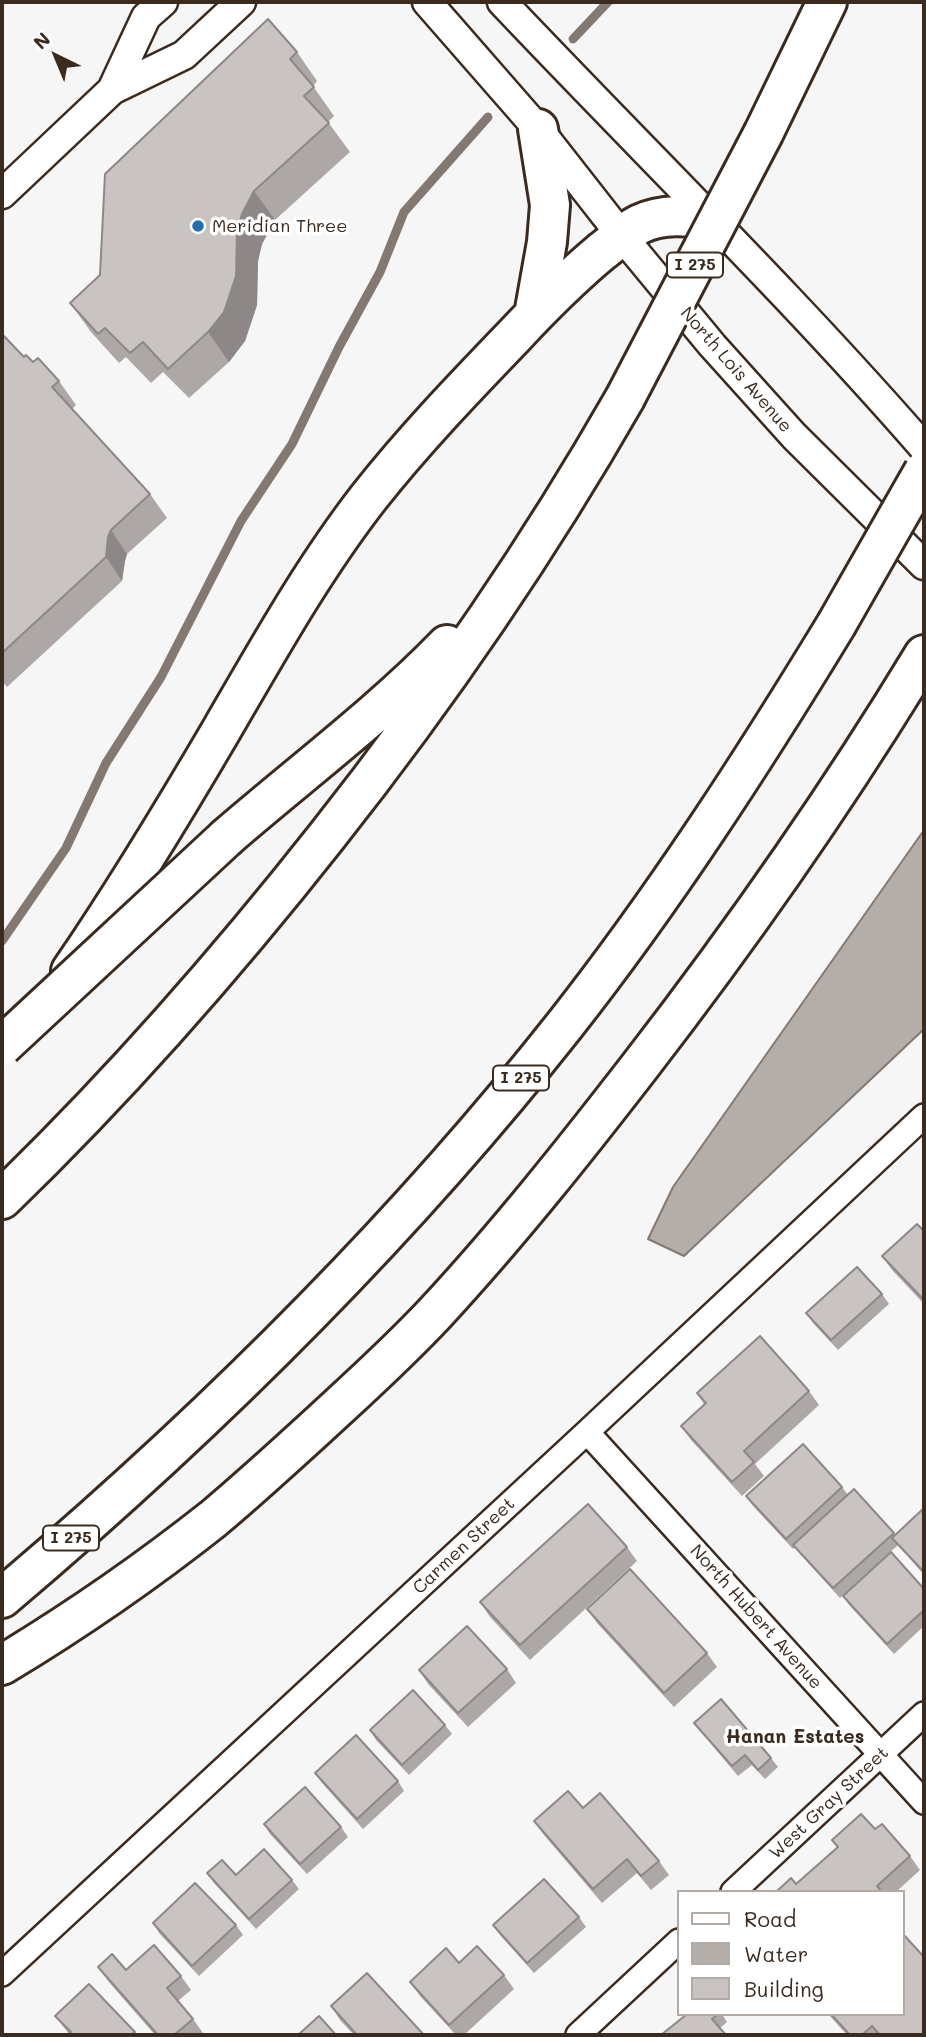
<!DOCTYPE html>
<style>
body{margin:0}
#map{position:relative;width:926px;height:2037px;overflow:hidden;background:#f7f6f6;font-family:Mali,sans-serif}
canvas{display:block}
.frame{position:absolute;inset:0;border:4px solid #3b2a1e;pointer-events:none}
.legend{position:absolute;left:677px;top:1890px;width:228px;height:126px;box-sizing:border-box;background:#fff;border:2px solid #b1aaa5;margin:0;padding:9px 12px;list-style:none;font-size:21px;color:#3b2a1e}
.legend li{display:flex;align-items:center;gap:14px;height:35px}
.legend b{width:35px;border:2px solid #b1aaa5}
.north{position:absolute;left:21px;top:21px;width:70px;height:70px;-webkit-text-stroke:5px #fff;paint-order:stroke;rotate:317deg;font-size:19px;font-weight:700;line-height:28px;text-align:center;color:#3b2a1e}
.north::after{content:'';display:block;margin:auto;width:24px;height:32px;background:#3b2a1e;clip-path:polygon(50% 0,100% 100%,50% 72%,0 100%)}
</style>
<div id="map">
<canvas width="926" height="2037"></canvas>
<div class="frame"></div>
<ul class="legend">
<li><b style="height:9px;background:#fff"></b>Road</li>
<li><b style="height:19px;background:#b4aeaa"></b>Water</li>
<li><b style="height:19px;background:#c9c3c1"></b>Building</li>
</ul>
<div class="north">N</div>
</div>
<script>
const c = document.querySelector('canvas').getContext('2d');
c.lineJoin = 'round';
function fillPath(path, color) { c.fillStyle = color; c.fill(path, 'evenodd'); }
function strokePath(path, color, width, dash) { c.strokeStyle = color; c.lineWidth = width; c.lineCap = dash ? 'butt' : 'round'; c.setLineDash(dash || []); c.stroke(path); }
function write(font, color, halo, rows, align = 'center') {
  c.font = font + ' Mali,sans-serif'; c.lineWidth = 7; c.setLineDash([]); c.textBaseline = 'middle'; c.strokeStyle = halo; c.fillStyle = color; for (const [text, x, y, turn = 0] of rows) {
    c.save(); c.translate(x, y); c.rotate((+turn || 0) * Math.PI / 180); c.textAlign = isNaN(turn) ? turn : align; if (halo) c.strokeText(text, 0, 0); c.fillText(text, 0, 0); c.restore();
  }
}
const water = new Path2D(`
 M924 830V1029L684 1256 648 1239 673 1187Z`);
fillPath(water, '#b4aeaa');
strokePath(water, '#847972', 2);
strokePath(new Path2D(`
 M573 39 608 2
 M2 941 66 848 106 763 161 677 241 521 292 444 339 347 380 272 404 212 488 117`), '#847972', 9);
const minor = new Path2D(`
 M587 1432 924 1802
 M733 1892 924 1714
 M2 1974 587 1432 924 1116
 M578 2035 679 1941`);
const tertiary = new Path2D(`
 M427 2 538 129 621 235 712 345 794 436 924 565
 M502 2C643 151 790 294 924 448
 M112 90 146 17 163 2
 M2 194 112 90 184 55 241 2`);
const motorway = new Path2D(`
 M764 132 827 2
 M534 315 547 242 550 205 538 129
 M227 837C301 773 380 714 447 645
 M71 971C125 892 174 811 222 729 268 650 313 569 369 497 414 440 464 388 514 336 542 306 570 278 601 252 614 242 626 231 640 224 663 213 688 216 712 219
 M2 1199C119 1086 226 964 327 836 437 697 537 552 625 398
 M2 1598C205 1426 398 1236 564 1026 664 899 752 763 836 625
 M2 1665C75 1621 146 1572 213 1519 250 1488 286 1455 322 1422 361 1386 400 1351 437 1311 509 1233 575 1150 640 1066 742 934 838 797 924 655`);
strokePath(minor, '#3b2a1e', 28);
strokePath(tertiary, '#3b2a1e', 33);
strokePath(motorway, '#3b2a1e', 44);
strokePath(minor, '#fff', 23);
strokePath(tertiary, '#fff', 28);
strokePath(motorway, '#fff', 38);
const motorwayBridge = new Path2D(`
 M625 398 764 132
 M836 625 924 471
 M2 1046 227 837`);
strokePath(motorwayBridge, '#3b2a1e', 44, []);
strokePath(motorwayBridge, '#fff', 38);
fillPath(new Path2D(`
 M297 52 317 81 313 86 334 116 328 122 350 152 275 220 262 244 258 261 257 305 245 341 229 362 189 398 163 372 151 383 126 357 119 363 91 332 70 303 100 275Z
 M2 334 24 357 59 381 76 405 72 409 150 494 167 518 127 554 125 561 122 581 7 687 2 681Z
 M924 1231V1304L892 1270 882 1256Z
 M882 1294 889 1304 838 1350 813 1323 806 1313Z
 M809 1391 819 1405 755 1464 764 1476 742 1496 691 1440 681 1426 704 1404 697 1393Z
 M842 1487 848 1495 854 1489 895 1535 924 1508V1575L898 1545 840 1598 800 1554 795 1547 793 1549 753 1506 746 1496Z
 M627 1547 637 1561 530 1660 490 1617 480 1602Z
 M924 1589V1626L894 1654 850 1606 843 1596Z
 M587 1609 707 1653 717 1667 674 1707 597 1623Z
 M507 1669 516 1683 468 1727 428 1684 419 1670Z
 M694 1723 771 1758 778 1767 765 1779 752 1765 738 1776 701 1732Z
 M445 1725 452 1734 409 1775 376 1740 370 1730Z
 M315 1773 398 1781 404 1791 363 1829 322 1783Z
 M583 1808 659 1861 669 1875 651 1890 637 1873 602 1903 544 1835 534 1821Z
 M264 1824 341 1827 348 1837 307 1874 270 1834Z
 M875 1829 910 1856 920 1870 896 1892H776L796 1884 837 1847 832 1840Z
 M207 1873 292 1880 299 1889 256 1929 214 1883Z
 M579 1917 586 1927 534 1973 500 1935 493 1925Z
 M153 1923 236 1925 243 1935 199 1976 159 1933Z
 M459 1963 504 1975 514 1989 464 2035H456L420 1996 410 1982Z
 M98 1967 181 1976 191 1990 178 2001 193 2019 203 2033 200 2035H155L108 1981Z
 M331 2006 424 2035H354L340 2020Z
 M687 2014H722L727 2022 720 2028Z
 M828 2014H903L924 2035H847Z
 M55 2016 135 2032 137 2035H67L69 2034Z`), '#ada8a6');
fillPath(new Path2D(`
 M254 191 275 220 262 244 258 261 257 305 245 341 229 362 208 332 242 214Z
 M111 530 127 554 125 561 122 581 106 557 108 537Z`), '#8d8887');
const building = new Path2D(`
 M268 19 297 52 290 59 314 87 304 96 329 123 254 191 242 214 237 232 236 276 224 312 208 332 168 369 143 342 130 353 105 328 98 334 70 303 100 275 105 174Z
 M2 334 24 357 26 355 33 362 38 358 59 381 52 387 150 494 111 530 108 537 106 557 2 653Z
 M917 1224 924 1231V1300L882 1256Z
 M857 1267 882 1294 831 1340 806 1313Z
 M760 1336 809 1391 744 1451 754 1462 732 1482 681 1426 706 1403 697 1393Z
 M803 1444 842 1487 786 1539 746 1496Z
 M854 1489 894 1533 833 1588 793 1545Z
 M588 1504 627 1547 520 1645 480 1602Z
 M924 1508V1572L892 1538Z
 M891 1552 924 1589V1610L887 1644 843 1596Z
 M630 1569 707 1653 664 1693 587 1609Z
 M467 1626 507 1669 458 1713 419 1670Z
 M413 1690 445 1725 402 1765 370 1730Z
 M721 1699 771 1758 758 1770 745 1755 732 1766 694 1723Z
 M356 1735 398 1781 357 1819 315 1773Z
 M305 1787 341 1827 300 1864 264 1824Z
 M568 1791 583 1808 600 1793 659 1861 641 1876 627 1859 593 1889 534 1821Z
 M861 1814 875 1829 882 1824 910 1856 877 1886 882 1892H776L791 1878 796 1884 838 1847 832 1840Z
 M264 1849 292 1880 249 1919 207 1873 222 1860 236 1875Z
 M544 1879 579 1917 527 1963 493 1925Z
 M195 1883 236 1925 192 1966 153 1923Z
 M903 1934 924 1957V2035H880L872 2026 862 2035H850L831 2014H903Z
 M154 1945 181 1976 167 1988 193 2019 174 2035H158L98 1967 112 1954 126 1970Z
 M477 1946 504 1975 449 2025 410 1982 446 1948 459 1963Z
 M367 1973 424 2035H357L331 2006Z
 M89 1984 135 2032 131 2035H67L71 2032 55 2016Z
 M687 2014H718L712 2019 726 2035H661Z
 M319 2016 336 2035H298Z`);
fillPath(building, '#c9c3c1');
strokePath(building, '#8d8887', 2);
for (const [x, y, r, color] of [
 [198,226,7,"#1f6fb2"]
]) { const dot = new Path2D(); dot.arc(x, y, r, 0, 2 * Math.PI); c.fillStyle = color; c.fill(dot); strokePath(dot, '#fff', 2.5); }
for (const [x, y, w] of [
 [695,265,56],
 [521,1078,56],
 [71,1538,56]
]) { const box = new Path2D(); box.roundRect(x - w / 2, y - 12.5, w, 25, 5); c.fillStyle = '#fff'; c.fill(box); strokePath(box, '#3b2a1e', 2); }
write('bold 16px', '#3b2a1e', null, [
 ["I 275",695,265],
 ["I 275",521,1078],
 ["I 275",71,1538]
]);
write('18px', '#3b2a1e', '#fff', [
 ["Meridian Three",212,226]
], 'left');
write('18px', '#3b2a1e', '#fff', [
 ["North Lois Avenue",736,370,49],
 ["Carmen Street",464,1546,-43],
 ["North Hubert Avenue",756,1617,48],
 ["West Gray Street",829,1803,-43]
]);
write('bold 19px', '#3b2a1e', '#fff', [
 ["Hanan Estates",795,1737]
]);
</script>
